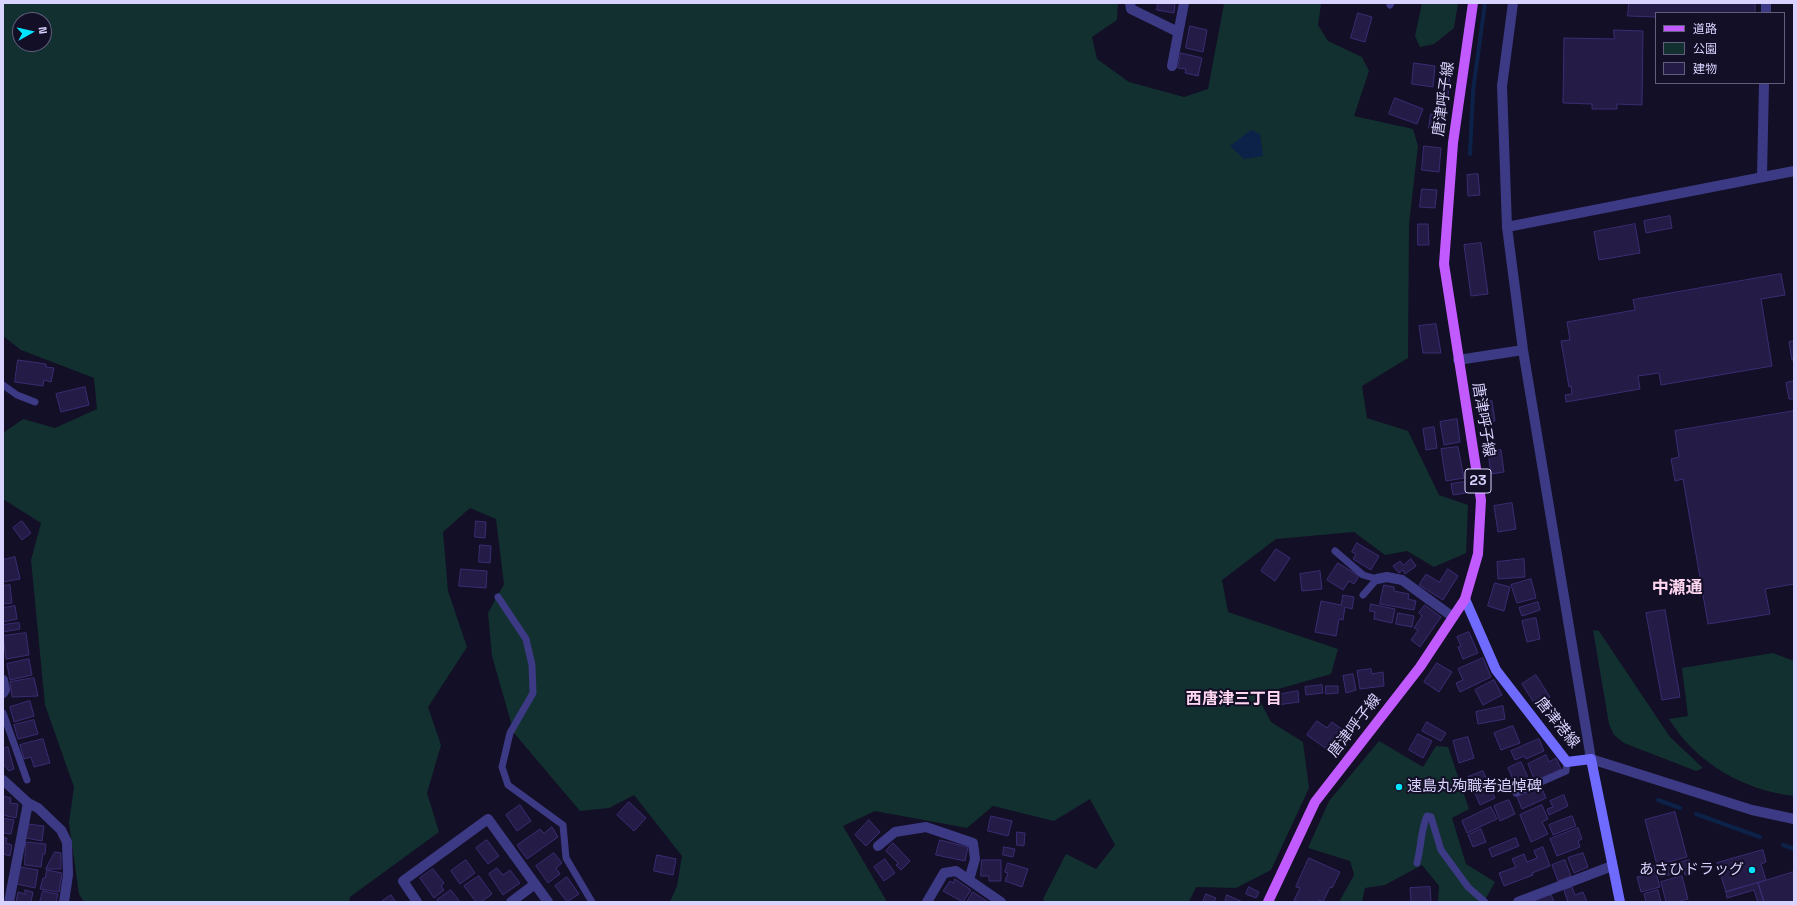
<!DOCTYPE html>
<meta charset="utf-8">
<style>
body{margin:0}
#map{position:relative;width:1797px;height:905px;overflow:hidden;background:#130f26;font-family:"Space Grotesk","Noto Sans JP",sans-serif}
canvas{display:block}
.frame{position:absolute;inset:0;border:4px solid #d9d4ff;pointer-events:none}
.legend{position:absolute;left:1655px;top:12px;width:130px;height:72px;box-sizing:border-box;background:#130f26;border:1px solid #625e7d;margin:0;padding:5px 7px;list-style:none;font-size:12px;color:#d9d4ff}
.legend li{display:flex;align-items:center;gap:8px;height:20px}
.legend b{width:20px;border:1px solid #625e7d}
.north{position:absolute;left:12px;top:12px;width:40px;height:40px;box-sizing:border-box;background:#130f26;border:1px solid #625e7d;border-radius:50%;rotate:82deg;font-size:11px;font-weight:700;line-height:16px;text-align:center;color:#d9d4ff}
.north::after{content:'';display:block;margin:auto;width:14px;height:18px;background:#00e5ff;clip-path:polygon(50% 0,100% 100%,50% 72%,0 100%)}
</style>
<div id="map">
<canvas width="1797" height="905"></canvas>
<div class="frame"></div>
<ul class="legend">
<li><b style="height:5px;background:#c25bff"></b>道路</li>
<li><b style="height:11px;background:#12302f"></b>公園</li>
<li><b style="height:11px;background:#241b47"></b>建物</li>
</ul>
<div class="north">N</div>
</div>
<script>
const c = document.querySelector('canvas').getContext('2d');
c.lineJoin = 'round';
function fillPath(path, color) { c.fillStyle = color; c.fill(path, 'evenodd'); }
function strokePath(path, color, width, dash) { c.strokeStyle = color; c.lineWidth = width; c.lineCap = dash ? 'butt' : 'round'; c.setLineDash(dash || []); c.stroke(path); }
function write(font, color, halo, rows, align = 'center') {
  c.font = font + ' "Space Grotesk","Noto Sans JP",sans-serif'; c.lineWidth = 4; c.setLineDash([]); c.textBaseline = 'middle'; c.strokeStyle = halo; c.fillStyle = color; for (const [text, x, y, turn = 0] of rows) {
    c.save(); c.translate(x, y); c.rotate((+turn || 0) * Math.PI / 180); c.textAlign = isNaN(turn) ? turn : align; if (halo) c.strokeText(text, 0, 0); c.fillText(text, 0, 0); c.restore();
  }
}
fillPath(new Path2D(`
 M3 3H1118L1117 20 1092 37 1097 59 1129 82 1184 97 1208 89 1224 4 1323 3 1321 4 1318 25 1328 41 1362 57 1369 71 1354 116 1413 129 1418 146 1409 224 1408 358 1362 386 1367 418 1408 431 1439 495 1468 505 1466 553 1434 567 1407 551 1385 555 1354 532 1276 539 1222 580 1228 612 1338 649 1331 674 1257 695 1271 722 1303 742 1309 788 1271 870 1236 888 1196 887 1189 902H1045L1043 899 1066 854 1096 869 1115 845 1090 799 1054 821 993 806 967 828 875 811 843 826 886 900 885 902H670L677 886 682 856 634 795 609 808 580 811 514 733 492 656 488 613 504 584 496 519 470 508 443 532 448 591 467 647 428 707 441 745 427 793 439 832 350 897 349 902H84L79 894 69 823 74 787 45 705 31 560 41 523 3 499V433L23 419 55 428 97 409 94 378 21 350 3 336ZM20 20H44V44H20Z
 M1422 3H1458L1454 28 1434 44 1420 47 1415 36Z
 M1593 630 1599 631 1670 737 1703 768 1696 771 1624 743 1614 735 1609 724Z
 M1773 653 1794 661V796C1743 790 1696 763 1669 719L1688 716 1682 668Z
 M1379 741 1423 767 1436 746 1448 747 1469 809 1452 818 1466 864 1495 882 1484 902H1438L1439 886 1422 865 1385 885 1365 888 1362 902H1339L1354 875 1350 861 1308 848 1329 801Z`), '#12302f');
fillPath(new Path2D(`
 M1251 130 1260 134 1263 156 1244 159 1230 146Z`), '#0c2248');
strokePath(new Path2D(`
 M1470 154 1473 91 1485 3
 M1658 800 1680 808
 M1696 814 1760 837
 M1783 845 1794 849`), '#0c2248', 4);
const building = new Path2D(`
 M1158 3H1175L1174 13 1157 10Z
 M1629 3H1755V13H1656V17L1628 16Z
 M1358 13 1372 17 1365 42 1351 38Z
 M1190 26 1207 30 1203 52 1186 48Z
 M1614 30 1643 31 1642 105 1617 104V109H1592V104L1563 103 1564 38 1614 39Z
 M1181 53 1202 58 1198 76 1185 73 1186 69 1178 68Z
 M1443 62 1451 63 1448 97 1439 96Z
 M1414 63 1435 66 1433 87 1412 84Z
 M1395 98 1423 109 1417 124 1389 114Z
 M1431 114 1444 115 1442 129 1429 128Z
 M1424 146 1441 148 1439 172 1422 170Z
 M1478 174 1480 195 1468 196 1467 175Z
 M1422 189 1437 190 1435 208 1420 207Z
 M1670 216 1672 228 1646 233 1644 221Z
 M1418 224H1428L1429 245H1418Z
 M1635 224 1640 253 1599 260 1594 232Z
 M1481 243 1488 294 1471 296 1464 245Z
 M1781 274 1785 295 1761 299 1772 366 1661 385 1659 373 1638 376 1640 389 1566 402 1565 395 1572 394 1571 386 1569 387 1561 341 1570 340 1567 322 1635 310 1633 300Z
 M1436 324 1441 353H1423L1419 326Z
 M1794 341V360H1792L1789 342Z
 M18 360 46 364V367L54 368 51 382 44 380 43 386 15 382Z
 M1794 381V399H1789L1786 383Z
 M85 387 89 405 61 412 56 394Z
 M1492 401 1495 421 1482 423 1479 403Z
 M1794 411V584L1765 589 1770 614 1708 624 1683 479 1675 481 1671 459 1679 457 1675 431Z
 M1457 419 1460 442 1444 445 1440 422Z
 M1434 427 1437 448 1426 450 1423 429Z
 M1458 447 1464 478 1446 481 1441 449Z
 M1501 450 1504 472 1491 474 1488 452Z
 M1465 482 1466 493 1453 495 1451 484Z
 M1512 503 1516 529 1498 532 1494 506Z
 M22 521 31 533 22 540 13 528Z
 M476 521 486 522 485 538 475 537Z
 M1357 543 1379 556 1371 570 1353 559 1356 554 1352 552Z
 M480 545 491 546 490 563 479 562Z
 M1276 549 1290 558 1275 581 1261 571Z
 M15 557 20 579 3 582V560Z
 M1411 559 1416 566 1405 574 1403 570 1399 573 1393 566 1400 561 1403 565Z
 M1524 559 1525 577 1498 579 1497 562Z
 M1338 563 1359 576 1354 584 1349 581 1343 590 1327 580Z
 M461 569 487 571 486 588 459 586Z
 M1448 569 1458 576 1443 600 1419 585 1426 574 1439 582Z
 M1320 571 1322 589 1302 591 1300 574Z
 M1531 579 1536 598 1517 603 1511 585Z
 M1495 583 1510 587 1504 611 1488 606Z
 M10 585 12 603 3 604V586Z
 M1384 585 1394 587V591L1409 594 1408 599 1416 601 1414 610 1380 604Z
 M1343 595 1354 597 1352 609 1345 607 1343 620 1339 619 1336 636 1315 632 1321 601 1341 605Z
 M1538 602 1540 610 1522 616 1519 608Z
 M1371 604 1395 609 1392 623 1374 619 1375 612 1370 611Z
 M1425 605 1441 617 1420 647 1411 640 1418 630 1414 628 1422 616 1419 613Z
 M15 606 17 619 3 622V608Z
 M1665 610 1680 697 1662 700 1646 613Z
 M1398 613 1414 616 1412 627 1396 624Z
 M1536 618 1540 639 1527 642 1522 621Z
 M19 623 20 629 3 632V625Z
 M1469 632 1478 653 1463 659 1458 647 1461 646 1457 637Z
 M26 633 29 655 6 659 3 636Z
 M1483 658 1491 677 1460 692 1456 683 1463 680 1458 669Z
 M29 659 32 675 10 680 7 664Z
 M1437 663 1452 672 1439 692 1424 682Z
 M1371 669 1372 674 1383 672 1384 686 1360 689 1357 671Z
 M1353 674 1356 690 1346 693 1343 676Z
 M1536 675 1550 697 1536 706 1522 684Z
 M34 678 38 696 12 697 10 682Z
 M1494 680 1502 695 1483 705 1475 690Z
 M1322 685 1323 693 1306 695 1305 687Z
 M1326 686H1338V693L1326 694Z
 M1298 691 1299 702 1277 705 1276 695Z
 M30 701 34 716 14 722 10 707Z
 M1503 706 1505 719 1478 724 1476 712Z
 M34 720 38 734 18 739 14 725Z
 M1317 721 1327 728 1332 722 1343 730 1328 750 1307 735Z
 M1427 722 1446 733 1441 741 1422 731Z
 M1513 726 1520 743 1501 750 1494 733Z
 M1418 734 1432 741 1423 758 1409 750Z
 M1468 737 1474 758 1459 763 1453 741Z
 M43 739 50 763 34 767 31 757 24 759 20 745Z
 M1539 739 1544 751 1526 759 1524 756 1515 760 1511 751Z
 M8 747 14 769 9 771 3 764V749Z
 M1546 755 1549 762 1556 758 1561 769 1535 781 1528 764Z
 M1521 762 1530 782 1517 788 1508 768Z
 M1483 771 1495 798 1480 805 1468 777Z
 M1541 786 1546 798 1522 809 1517 797Z
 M1564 795 1568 806 1549 815 1547 809 1553 807 1550 801Z
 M3 796 11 798 10 803 18 804 16 818 3 815Z
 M1509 800 1515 814 1500 821 1494 806Z
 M629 802 646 818 634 831 617 815Z
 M520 805 531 821 517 831 506 815Z
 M1542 805 1548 819 1542 822 1548 834 1531 842 1520 815Z
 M1491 807 1497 819 1467 833 1462 821Z
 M1675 812 1687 857 1657 865 1645 820Z
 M991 816 1012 821 1008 836 988 831Z
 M1572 816 1576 826 1553 835 1549 825Z
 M3 818 14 820 11 834 3 833Z
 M869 820 880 832 866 846 855 835Z
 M28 824 44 826 42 841 26 838Z
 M552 827 558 837 527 859 517 845 540 829 544 833Z
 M1578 828 1582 839 1578 841 1580 847 1557 856 1550 839Z
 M1481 829 1486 842 1473 847 1468 835Z
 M1017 832 1025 833 1024 846 1017 845Z
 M3 838H7L6 843 12 845 10 856 3 854Z
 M1516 838 1519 846 1492 857 1489 849Z
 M487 840 499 856 488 864 476 848Z
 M940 840 968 847 965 861 936 855Z
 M26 842 46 844 45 854H43L41 867 25 865Z
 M893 843 910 861 901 870 896 865 898 863 886 851Z
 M1004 847 1015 849 1013 857 1003 855Z
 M1543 847 1550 866 1532 873 1533 875 1504 886 1499 873 1516 867 1512 859 1524 854 1527 862 1537 858 1534 851Z
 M1763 850 1766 862 1761 864 1766 880 1726 892 1717 863Z
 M55 852 61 853V869H46Z
 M554 853 562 863 556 868 560 874 548 883 536 866Z
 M1583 853 1588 867 1574 873 1568 858Z
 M657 855 676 859 673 875 654 871Z
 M1309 858 1340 872 1332 888 1330 887 1323 902 1319 900 1318 902H1299L1294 900 1300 888 1296 887Z
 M885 859 895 873 884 881 874 867Z
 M466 860 475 873 460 884 451 871Z
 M982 860H1001V881H989V876H981Z
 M1565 860 1571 876 1558 881 1552 865Z
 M1689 860 1692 873 1685 875 1684 871 1661 877 1658 869Z
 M1008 863 1028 869 1022 887 1005 881 1008 873 1005 872Z
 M1654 866 1660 887 1641 892 1637 877 1646 875 1644 868Z
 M21 867 38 870 35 888 17 884Z
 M497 868 503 875 510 870 520 883 503 895 489 874Z
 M433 869 444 883 441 886 444 890 434 898 420 878Z
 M47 870 62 873 59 892 40 889 43 878H45Z
 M1794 872V902H1764L1758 883Z
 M479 876 492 894 481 902H476L464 886Z
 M1682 876 1688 899 1676 902H1666L1661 882Z
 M567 877 579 894 567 902 555 886Z
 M955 879 971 890 963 902 943 891 950 881 953 883Z
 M1758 883 1764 902H1758L1754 890 1727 898 1726 892Z
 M1249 887 1259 892 1256 898 1246 894Z
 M1430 887 1431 902H1411L1410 888Z
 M1572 887 1575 895 1583 892 1587 902H1568L1564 890Z
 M25 890 33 892 31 902H16L18 892 25 894Z
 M451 890 460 902H439L437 900Z
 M1658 890 1661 902H1646L1644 894Z
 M43 891 58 894 56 902H40Z
 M973 892 988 902H967Z
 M1206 894 1216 898 1214 902H1203Z
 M1551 894 1554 902H1533V901Z
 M391 895 396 902H381Z
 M1227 895 1243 902H1225Z`);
fillPath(building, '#241b47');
strokePath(building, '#3b2d73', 1);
strokePath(new Path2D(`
 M1390 5 1391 3
 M3 385 17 395 35 402
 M1335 551 1363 575 1377 579 1363 595
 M498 597 526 639 532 665 533 693 510 733 502 767 508 785 563 825 566 858 592 902
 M3 713 27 780
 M1516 793 1566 771 1567 762
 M1417 863C1421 848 1421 828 1427 816L1431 817 1441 850 1468 887 1485 902`), '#3d3a85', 7);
strokePath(new Path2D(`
 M1130 3 1131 9 1178 32
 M1766 13V3
 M1172 66 1184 3
 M1762 176 1764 83
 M1377 579 1387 577 1402 580 1453 617
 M3 680 5 690 3 693
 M3 780 28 803 38 808 61 830 67 842 68 875 64 902
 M878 846 895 832 926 827 973 843 975 859 969 880
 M9 902 28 803
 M417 902 403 881 488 819 548 902
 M511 902 535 884
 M927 902 944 873 956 871 1001 902
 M1518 902 1612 866`), '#3d3a85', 10);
strokePath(new Path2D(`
 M1513 3 1502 86 1507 227 1523 350 1591 759 1752 810 1794 819
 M1507 227 1794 171
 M1458 360 1523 350`), '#3d3a85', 10);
strokePath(new Path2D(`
 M1465 599 1496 670 1567 762 1591 759 1620 902`), '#6f6bff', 10);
strokePath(new Path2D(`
 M1268 902 1315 802 1420 667 1465 599 1478 554 1481 500 1444 264 1453 143 1473 3`), '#c25bff', 10);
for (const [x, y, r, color] of [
 [1399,787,4,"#00e5ff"],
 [1752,870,4,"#00e5ff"]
]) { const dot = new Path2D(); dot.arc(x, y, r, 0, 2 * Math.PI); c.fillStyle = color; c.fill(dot); strokePath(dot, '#130f26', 1.5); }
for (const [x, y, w] of [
 [1478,481,26]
]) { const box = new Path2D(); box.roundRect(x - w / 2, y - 12, w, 24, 3); c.fillStyle = '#130f26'; c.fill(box); strokePath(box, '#d9d4ff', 1); }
write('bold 14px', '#d9d4ff', null, [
 ["23",1478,481]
]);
write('15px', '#d9d4ff', '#130f26', [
 ["唐津呼子線",1444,99,-82],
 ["唐津呼子線",1483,420,81],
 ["唐津港線",1557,723,51],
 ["唐津呼子線",1355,726,-52]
]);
write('15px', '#d9d4ff', '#130f26', [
 ["速島丸殉職者追悼碑",1407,787],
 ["あさひドラッグ",1744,870,"right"]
], 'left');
write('bold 16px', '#ffd6f0', '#130f26', [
 ["西唐津三丁目",1234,700]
]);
write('bold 17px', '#ffd6f0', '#130f26', [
 ["中瀬通",1677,588]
]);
</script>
